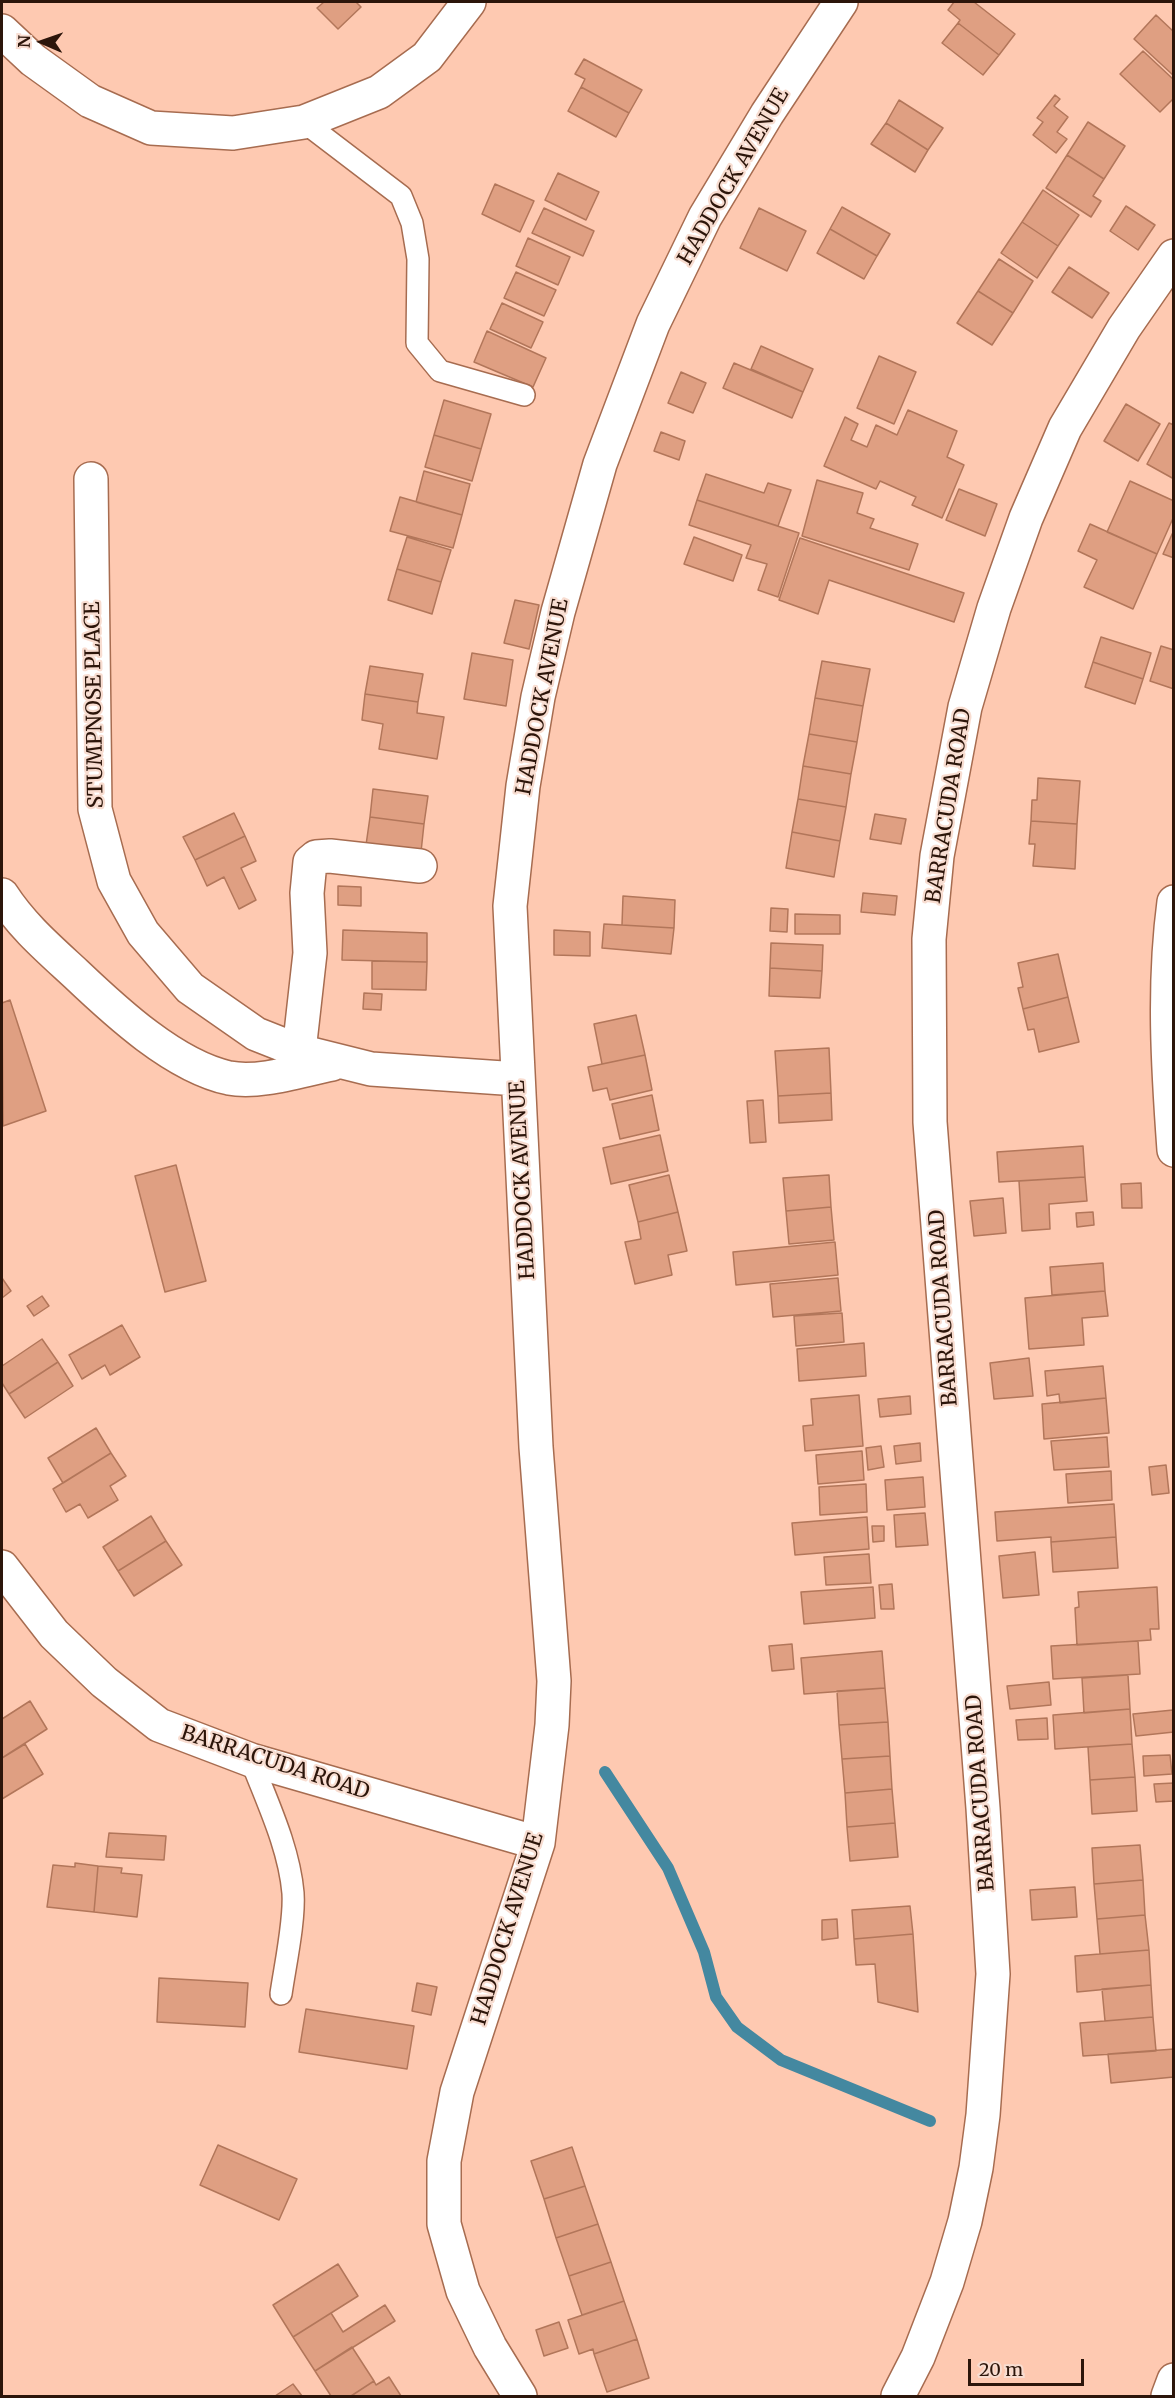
<!DOCTYPE html>
<style>
body{margin:0}
#map{position:relative;width:1175px;height:2398px;overflow:hidden;background:#fec9b1;font-family:Merriweather,serif}
canvas{display:block}
.frame{position:absolute;inset:0;border:3px solid #2c150a;pointer-events:none}
.north{position:absolute;left:12px;top:12px;width:60px;height:60px;-webkit-text-stroke:4px #f8ddd1;paint-order:stroke;rotate:272deg;font-size:16px;font-weight:700;line-height:24px;text-align:center;color:#2c150a}
.north::after{content:'';display:block;margin:auto;width:21px;height:27px;background:#2c150a;clip-path:polygon(50% 0,100% 100%,50% 72%,0 100%)}
.scale{position:absolute;left:968px;top:2359px;width:116px;height:27px;box-sizing:border-box;border:3px solid #2c150a;border-top:0;padding-left:8px;font-size:18px;line-height:21px;white-space:nowrap;color:#2c150a;-webkit-text-stroke:4px #f8ddd1;paint-order:stroke}
</style>
<div id="map">
<canvas width="1175" height="2398"></canvas>
<div class="frame"></div>
<div class="north">N</div>
<div class="scale">20 m</div>
</div>
<script>
const c = document.querySelector('canvas').getContext('2d');
c.lineJoin = 'round';
function strokePath(path, color, width, dash) { c.strokeStyle = color; c.lineWidth = width; c.lineCap = dash ? 'butt' : 'round'; c.setLineDash(dash || []); c.stroke(path); }
function fillPath(path, color) { c.fillStyle = color; c.fill(path, 'evenodd'); }
function write(font, color, halo, rows, align = 'center') {
  c.font = font + ' Merriweather,serif'; c.lineWidth = 4.5; c.setLineDash([]); c.textBaseline = 'middle'; c.strokeStyle = halo; c.fillStyle = color; for (const [text, x, y, turn = 0] of rows) {
    c.save(); c.translate(x, y); c.rotate((+turn || 0) * Math.PI / 180); c.textAlign = isNaN(turn) ? turn : align; if (halo) c.strokeText(text, 0, 0); c.fillText(text, 0, 0); c.restore();
  }
}
strokePath(new Path2D(`
 M605 1772 668 1868 704 1952 716 1997 737 2027 781 2060 930 2121`), '#4488a0', 12);
const building = new Path2D(`
 M324 2H356L361 7 338 29 317 8Z
 M954 2H974L1015 34 999 55 958 23 960 20 948 10Z
 M1156 15 1174 32V76L1134 39Z
 M958 23 999 55 983 75 942 43Z
 M1143 51 1174 80V98L1160 112 1120 74Z
 M584 59 642 90 629 113 581 87 585 79 575 74Z
 M581 87 629 113 616 137 568 111Z
 M1055 95 1060 99 1054 106 1068 117 1057 132 1067 139 1056 153 1033 135 1043 122 1037 118Z
 M899 100 943 128 928 150 886 123Z
 M1088 122 1125 146 1104 179 1067 155Z
 M886 123 928 150 915 172 871 144Z
 M1067 155 1104 179 1093 196 1101 201 1091 217 1046 188Z
 M558 173 599 192 586 220 545 200Z
 M495 184 534 201 520 232 482 214Z
 M1043 190 1079 215 1058 246 1022 222Z
 M1126 206 1155 225 1138 250 1110 231Z
 M842 207 890 234 877 256 830 229Z
 M544 208 594 231 583 256 532 233Z
 M759 208 806 231 787 271 740 248Z
 M1022 222 1058 246 1037 278 1001 253Z
 M830 229 877 256 864 279 817 253Z
 M528 238 570 257 558 285 516 266Z
 M999 259 1033 281 1013 313 978 291Z
 M1069 267 1109 293 1092 318 1052 292Z
 M516 272 556 290 544 316 504 298Z
 M978 291 1013 313 992 345 957 323Z
 M502 303 543 322 531 348 490 329Z
 M487 331 546 358 533 387 474 362Z
 M761 346 813 369 803 392 751 369Z
 M879 356 916 372 894 424 857 408Z
 M734 363 803 392 792 418 723 388Z
 M681 372 706 383 693 413 668 403Z
 M444 400 491 414 481 449 434 435Z
 M1126 404 1160 424 1138 461 1104 441Z
 M908 410 957 431 947 457 964 465 942 518 912 505 916 497 880 481 876 489 824 466 845 417 858 424 851 440 867 447 876 425 897 435Z
 M1169 423 1174 425V479L1147 464Z
 M661 432 685 441 679 460 654 451Z
 M434 435 481 449 472 481 425 467Z
 M424 471 470 484 462 515 416 502Z
 M706 474 764 493 768 483 791 490 778 526 697 500Z
 M817 480 863 493 857 513 874 519 870 528 918 544 909 570 802 536Z
 M1130 481 1174 501V516L1157 554 1107 532Z
 M959 489 997 504 985 536 946 520Z
 M400 497 462 515 453 548 390 531Z
 M697 500 799 533 778 597 758 590 767 564 746 558 751 545 689 525Z
 M1090 524 1157 554 1133 609 1084 587 1097 560 1078 551Z
 M1174 530V558L1163 554Z
 M407 537 451 550 441 582 397 569Z
 M694 537 742 555 733 581 684 564Z
 M800 538 964 593 954 622 829 580 818 614 779 600Z
 M397 569 441 582 432 614 388 600Z
 M515 600 539 605 529 649 504 643Z
 M1101 637 1151 653 1143 679 1093 662Z
 M1161 646 1174 650V689L1150 681Z
 M472 653 513 660 506 706 464 699Z
 M822 661 870 669 863 706 815 698Z
 M1093 662 1143 679 1135 704 1085 687Z
 M370 666 423 674 418 702 365 694Z
 M365 694 418 702 417 713 444 717 437 759 379 749 383 724 362 720Z
 M815 698 863 706 857 742 809 734Z
 M809 734 857 742 851 774 803 766Z
 M803 766 851 774 846 807 798 799Z
 M1038 778 1080 781 1077 824 1031 821 1032 800H1037Z
 M373 789 428 796 424 824 370 817Z
 M798 799 846 807 840 841 792 832Z
 M234 813 245 836 195 860 183 837Z
 M875 814 906 819 901 844 870 839Z
 M370 817 424 824 421 852 366 845Z
 M1031 821 1077 824 1075 869 1033 866 1035 844H1029Z
 M792 832 840 841 834 877 786 868Z
 M245 836 256 861 241 868 256 900 239 909 224 877 207 886 195 860Z
 M338 886 361 887V906L338 905Z
 M863 893 897 896 895 915 861 912Z
 M623 896 675 900 674 928 622 925Z
 M771 908 788 909 787 932 770 931Z
 M795 914 840 915V934H795Z
 M604 924 674 928 671 954 602 948Z
 M343 930 427 933V962L342 960Z
 M554 930 590 932V956L554 955Z
 M771 943 823 945 822 971 770 968Z
 M1058 954 1068 997 1023 1009 1018 988 1023 987 1018 963Z
 M372 961 427 962 426 990 372 989Z
 M770 968 822 971 820 998 769 996Z
 M364 993 382 994 381 1010 363 1009Z
 M1068 997 1079 1042 1039 1052 1034 1029 1028 1030 1023 1009Z
 M10 1000 46 1111 3 1126 2 1003Z
 M636 1015 645 1055 602 1064 594 1024Z
 M829 1048 831 1093 778 1096 775 1051Z
 M645 1055 652 1090 610 1100 607 1088 593 1091 588 1067Z
 M831 1093 832 1120 779 1123 778 1096Z
 M652 1095 659 1130 620 1139 612 1104Z
 M763 1100 766 1142 750 1143 747 1101Z
 M660 1135 668 1171 611 1184 603 1148Z
 M1083 1146 1085 1177 999 1182 997 1152Z
 M176 1165 206 1281 165 1292 135 1176Z
 M669 1175 678 1212 638 1222 629 1185Z
 M829 1175 831 1207 786 1211 783 1178Z
 M1085 1177 1087 1201 1049 1204 1050 1229 1022 1231 1019 1181Z
 M1141 1183 1142 1208H1122L1121 1184Z
 M1003 1198 1006 1233 974 1236 970 1201Z
 M831 1207 834 1240 789 1244 786 1211Z
 M678 1212 687 1251 668 1255 672 1275 635 1284 625 1242 641 1239 638 1222Z
 M1093 1212 1094 1225 1077 1227 1076 1213Z
 M835 1242 838 1275 736 1285 733 1252Z
 M1103 1263 1105 1291 1052 1295 1050 1267Z
 M2 1278 11 1291 2 1298Z
 M838 1278 841 1311 773 1317 770 1284Z
 M1105 1291 1108 1316 1082 1318 1084 1345 1029 1349 1025 1298Z
 M42 1296 49 1306 34 1316 27 1306Z
 M842 1313 844 1342 796 1346 794 1316Z
 M122 1325 140 1357 110 1375 105 1365 82 1379 69 1355Z
 M42 1339 58 1362 9 1394 2 1383V1366Z
 M864 1343 866 1376 799 1381 797 1349Z
 M1029 1358 1033 1396 994 1399 990 1363Z
 M58 1362 73 1386 25 1418 9 1394Z
 M1103 1366 1106 1398 1060 1403 1059 1394 1047 1396 1045 1371Z
 M859 1395 863 1446 805 1451 803 1426 813 1425 811 1399Z
 M910 1396 911 1414 880 1417 878 1399Z
 M1106 1398 1109 1433 1044 1439 1042 1404Z
 M96 1428 111 1453 63 1483 48 1458Z
 M1107 1437 1109 1467 1054 1470 1051 1441Z
 M920 1443 921 1461 896 1464 894 1446Z
 M881 1446 884 1467 868 1470 866 1448Z
 M862 1451 864 1480 818 1484 816 1455Z
 M111 1453 126 1476 110 1486 118 1500 88 1518 80 1504 66 1512 53 1489Z
 M1166 1465 1169 1493 1152 1495 1149 1467Z
 M1111 1471 1112 1500 1068 1503 1066 1474Z
 M923 1477 925 1507 887 1510 885 1480Z
 M866 1484 867 1512 820 1515 819 1487Z
 M1114 1504 1116 1537 1051 1542V1537L997 1541 995 1512Z
 M925 1513 928 1545 896 1547 894 1515Z
 M151 1516 166 1541 118 1571 103 1547Z
 M867 1517 869 1549 795 1555 792 1523Z
 M872 1526H884V1541L873 1542Z
 M1116 1537 1118 1568 1053 1572 1051 1542Z
 M166 1541 182 1565 134 1596 118 1571Z
 M1035 1552 1039 1595 1003 1598 999 1556Z
 M869 1554 871 1583 826 1585 824 1557Z
 M892 1584 894 1609H881L879 1585Z
 M873 1587 875 1618 804 1624 801 1592Z
 M1157 1587 1159 1629H1150L1151 1640 1077 1645 1075 1608 1079 1607 1078 1592Z
 M1138 1641 1140 1674 1053 1679 1051 1646Z
 M792 1644 794 1669 772 1671 769 1646Z
 M882 1651 885 1688 804 1694 801 1658Z
 M1128 1675 1130 1709 1084 1713 1082 1678Z
 M1049 1682 1051 1705 1010 1709 1007 1686Z
 M885 1688 888 1722 839 1725 837 1691Z
 M30 1701 47 1729 2 1758V1719Z
 M1130 1709 1132 1744 1055 1749 1053 1715Z
 M1173 1710 1174 1732 1136 1736 1133 1714Z
 M1047 1718 1048 1739 1018 1740 1016 1720Z
 M888 1722 890 1756 842 1759 839 1725Z
 M25 1744 43 1774 2 1799V1758Z
 M1132 1744 1135 1777 1090 1780 1088 1747Z
 M1170 1755 1172 1774 1144 1776 1143 1756Z
 M890 1756 892 1789 845 1793 842 1759Z
 M1135 1777 1137 1811 1092 1814 1090 1780Z
 M1174 1783V1801L1156 1802 1154 1784Z
 M892 1789 895 1823 847 1827 845 1793Z
 M895 1823 898 1857 850 1861 847 1827Z
 M109 1833 166 1836 164 1860 106 1857Z
 M1140 1845 1143 1880 1094 1884 1092 1848Z
 M75 1863 98 1866 94 1912 47 1907 53 1865 75 1867Z
 M98 1866 122 1868 121 1873 142 1875 137 1917 94 1912Z
 M1143 1880 1145 1915 1097 1919 1094 1884Z
 M1075 1887 1077 1917 1032 1920 1030 1890Z
 M910 1906 913 1934 854 1939 852 1910Z
 M1145 1915 1149 1950 1100 1954 1097 1919Z
 M837 1919 838 1938 822 1940V1920Z
 M913 1934 918 2012 878 2002 875 1964 856 1965 854 1939Z
 M1149 1950 1151 1985 1077 1992 1075 1956Z
 M159 1978 248 1983 245 2027 157 2022Z
 M417 1983 437 1987 431 2015 412 2011Z
 M1151 1985 1153 2017 1105 2021 1102 1989Z
 M306 2009 414 2026 407 2069 299 2052Z
 M1153 2017 1156 2051 1083 2056 1080 2023Z
 M1174 2049V2077L1111 2083 1108 2054Z
 M218 2145 297 2179 279 2220 200 2185Z
 M572 2147 585 2186 544 2199 531 2161Z
 M585 2186 598 2224 556 2238 544 2199Z
 M598 2224 611 2262 569 2276 556 2238Z
 M611 2262 624 2301 582 2315 569 2276Z
 M338 2264 358 2296 293 2337 273 2305Z
 M624 2301 637 2339 594 2354 593 2349 579 2354 568 2320Z
 M385 2305 395 2321 315 2371 293 2337 331 2313 343 2332Z
 M559 2322 568 2348 544 2356 536 2330Z
 M637 2339 649 2378 607 2392 594 2354Z
 M352 2347 374 2381 351 2396H331L315 2371Z
 M389 2377 401 2396H351L374 2381 376 2385Z
 M293 2384 302 2396H275Z`);
fillPath(building, '#df9f82');
strokePath(building, '#b2765a', 1.5);
const lane = new Path2D(`
 M304 122 401 196 412 223 418 259 417 343 440 371 524 395
 M251 1760C267 1802 289 1847 293 1893 295 1920 285 1966 281 1994`);
const street = new Path2D(`
 M2 31 33 60 90 101 151 128 233 133 304 122 379 92 427 57 469 2
 M91 479 95 809 114 881 143 933 190 988 256 1034 299 1051 371 1069 518 1079
 M2 895C22 926 49 949 76 974 116 1012 174 1066 229 1078 260 1084 301 1070 332 1064
 M299 1051 310 953 307 893 310 862 316 857 330 856 420 866
 M2 1567 54 1634 104 1682 159 1725 251 1760 538 1843
 M520 2396 490 2347 463 2291 444 2224V2161L457 2092 538 1843 552 1725 554 1681 536 1447 510 906 523 786 538 697 558 612 600 464 653 324 705 217 767 114 841 2
 M898 2396 918 2357 947 2282 965 2221 976 2168 983 2115 993 1974 983 1808 930 1122 929 939 937 856 965 707 994 608 1026 518 1065 428 1124 328 1174 256`);
const secondary = new Path2D(`
 M1174 902C1163 985 1168 1068 1174 1150
 M1168 2396 1174 2380`);
strokePath(lane, '#a76c50', 24);
strokePath(street, '#a76c50', 36);
strokePath(secondary, '#a76c50', 36);
strokePath(lane, '#fff', 21);
strokePath(street, '#fff', 33);
strokePath(secondary, '#fff', 33);
write('21px', '#2c150a', '#f8ddd1', [
 ["HADDOCK AVENUE",734,177,-60],
 ["HADDOCK AVENUE",543,697,-79],
 ["STUMPNOSE PLACE",95,705,-91],
 ["BARRACUDA ROAD",949,806,-81],
 ["HADDOCK AVENUE",523,1180,-93],
 ["BARRACUDA ROAD",944,1308,-94],
 ["BARRACUDA ROAD",275,1763,18],
 ["BARRACUDA ROAD",981,1793,-94],
 ["HADDOCK AVENUE",508,1929,-73]
]);
</script>
